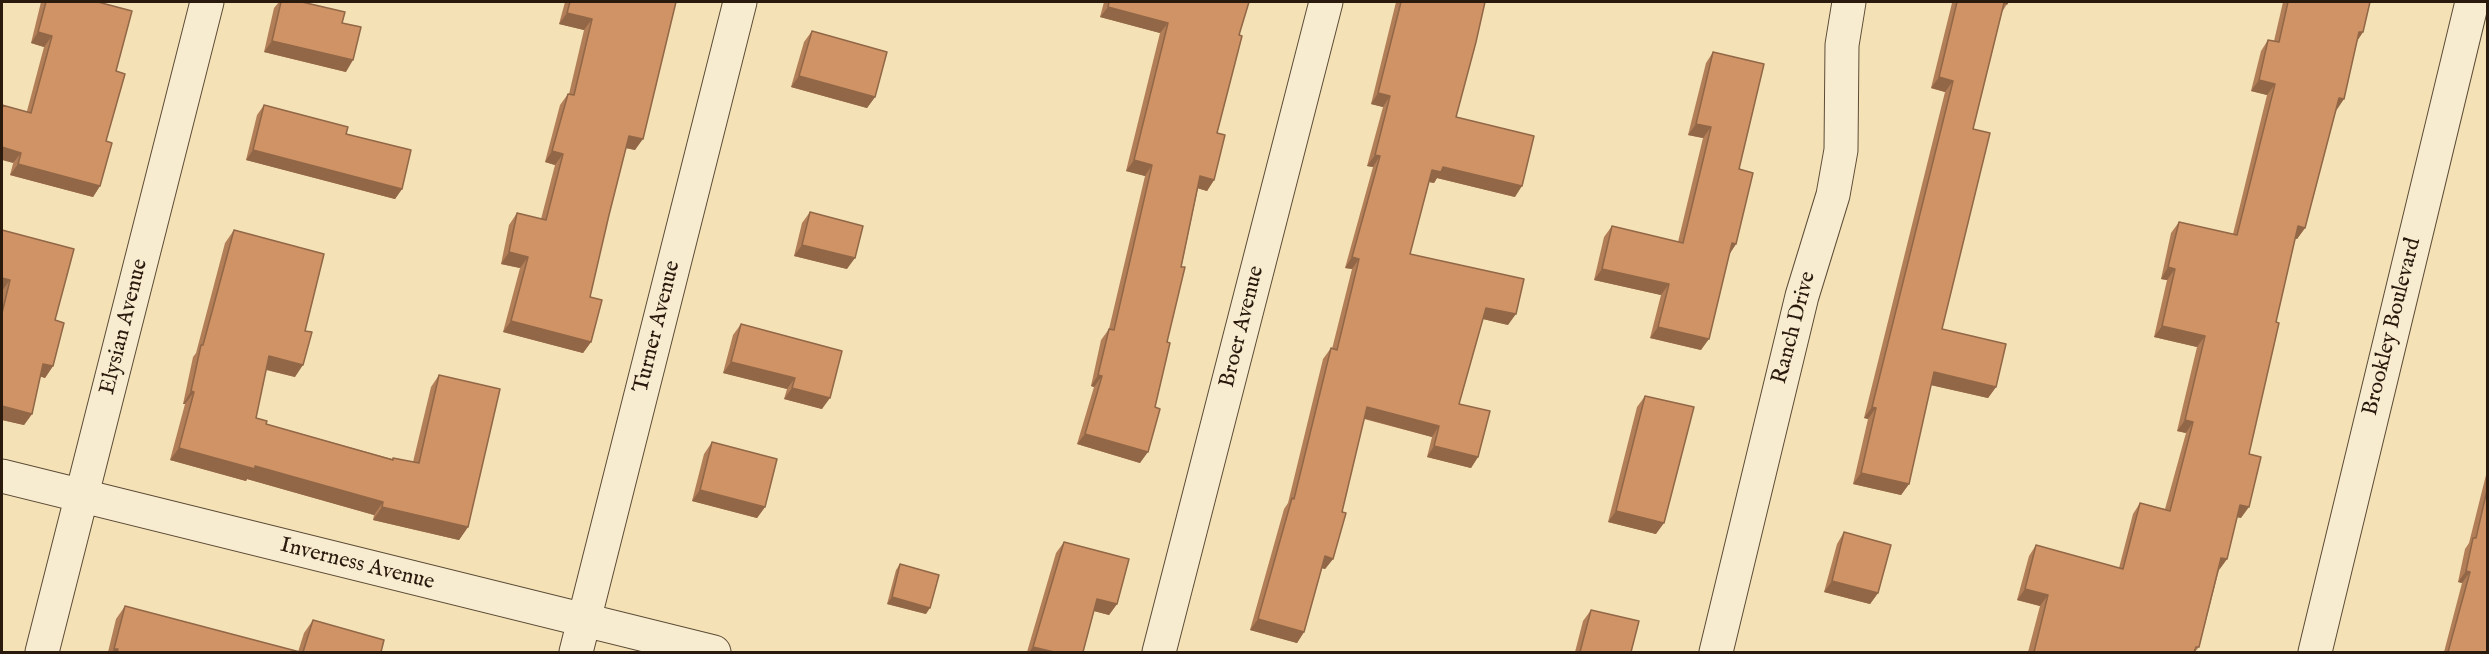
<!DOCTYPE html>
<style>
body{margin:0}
#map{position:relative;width:2489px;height:654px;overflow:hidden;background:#f5e1b6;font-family:"IM FELL English",serif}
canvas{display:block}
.frame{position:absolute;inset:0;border:3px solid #291a0d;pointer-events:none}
</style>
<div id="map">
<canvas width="2489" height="654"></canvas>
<div class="frame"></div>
</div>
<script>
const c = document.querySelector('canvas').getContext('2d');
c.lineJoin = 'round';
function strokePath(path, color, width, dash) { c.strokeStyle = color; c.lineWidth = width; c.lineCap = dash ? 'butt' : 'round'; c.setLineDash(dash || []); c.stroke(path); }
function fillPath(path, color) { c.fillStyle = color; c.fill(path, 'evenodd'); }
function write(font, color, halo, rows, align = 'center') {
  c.font = font + ' "IM FELL English",serif'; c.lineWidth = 5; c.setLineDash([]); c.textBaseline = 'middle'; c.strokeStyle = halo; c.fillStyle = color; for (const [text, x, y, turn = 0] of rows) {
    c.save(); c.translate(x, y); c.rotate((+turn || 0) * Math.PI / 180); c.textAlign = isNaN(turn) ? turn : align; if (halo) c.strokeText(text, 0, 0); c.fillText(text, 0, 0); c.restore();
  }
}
const minor = new Path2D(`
 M2 476 714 652
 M42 652 207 2
 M576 652 740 2
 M1159 652 1326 2
 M1716 652 1802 296 1833 195 1841 150 1842 45 1849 2
 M2315 652 2472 2`);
strokePath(minor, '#5c4c37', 35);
strokePath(minor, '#f8ecd0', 33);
fillPath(new Path2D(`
 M41 2H98L116 71 100 186 93 197 10 175 44 47 31 43Z
 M279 2H302L342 23 346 72 264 52 274 8Z
 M565 2H676L635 150 626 148 609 215 590 297 591 342 583 353 503 332 520 268 501 264 509 225 517 213 541 219 555 165 545 162 560 105 568 94H569L584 30 559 24Z
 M1104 2H1249L1239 35 1217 133 1214 180 1207 191 1198 188 1140 463 1077 444 1094 387 1091 386 1101 340 1109 329 1145 176 1126 171 1160 33 1100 17Z
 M1396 2H1485L1456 117 1515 197 1437 178 1434 183 1429 182 1410 254 1508 325 1483 319 1459 404 1478 457 1471 468 1427 457 1432 437 1364 419 1342 512 1333 559 1325 569 1322 568 1304 632 1297 643 1250 630 1284 509 1288 503 1323 359 1331 348 1332 349 1352 269 1345 268 1373 167 1367 166 1383 107 1371 104Z
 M1944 2H2008L2007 4 2002 12 1973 129 1942 329 1996 387 1988 398 1931 385 1909 484 1901 495 1853 484 1868 419 1864 418 1945 92 1931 88 1952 3Z
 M2283 2H2370L2363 32 2357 41 2336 110 2305 228 2297 239H2295L2276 322 2249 454 2241 518 2237 517 2227 559 2219 570 2199 647 2195 652H2028L2040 606 2017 600 2029 556 2036 545 2119 568 2133 514 2140 503 2165 509 2186 433 2177 431 2197 347 2154 337 2167 280 2161 279 2171 233 2179 222 2233 234 2267 95 2251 91 2261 51 2268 40 2274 41Z
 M812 31 875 97 867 108 791 87 804 42Z
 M1713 52 1739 169 1736 244 1729 255 1701 350 1650 338 1661 295 1594 280 1604 237 1612 226 1678 242 1703 138 1688 135 1706 63Z
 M264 105 346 134 402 189 395 199 246 160 257 115Z
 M810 212 847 269 794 256 802 223Z
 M2 230 55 320 53 366 45 378 40 376 32 414 24 425 2 420Z
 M234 230 305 331 295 377 266 370 256 418 266 424 392 459 393 458 413 462 431 387 439 375 468 527 459 540 373 520 374 515 247 479 246 481 170 460 185 404H183L193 357 196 353 225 243Z
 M741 324 842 351 822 409 784 399 787 389 723 373 733 335Z
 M1645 396 1656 534 1608 522 1637 407Z
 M712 442 765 507 757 518 692 501 704 454Z
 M2487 471V652H2444L2462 583 2458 582 2465 549 2469 543Z
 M1844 532 1878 593 1870 604 1824 592 1837 544Z
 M1064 542 1117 604 1109 615 1094 611 1083 652H1027L1056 553Z
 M900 564 926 614 887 604 896 570Z
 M125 606 298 652 304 633 313 620 381 652H108L116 619Z
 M1591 610 1631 652H1575L1583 621Z`), '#b27e58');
fillPath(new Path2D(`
 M1108 7 1168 23 1160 33 1100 17Z
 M567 13 592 19 584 30 559 24Z
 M38 32 52 36 44 47 31 43Z
 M2359 32H2363L2355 44Z
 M272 41 353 60 346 72 264 52Z
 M799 76 875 97 867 108 791 87Z
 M1939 77 1953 81 1945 92 1931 88Z
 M2259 80 2275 84 2267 95 2251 91Z
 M1378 93 1390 96 1383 107 1371 104Z
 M2339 98 2344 99 2336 111Z
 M1696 124 1711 127 1703 138 1688 135Z
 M629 136 643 139 635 150 621 147Z
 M2 147 21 153 13 163 2 160Z
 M253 150 402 189 395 199 246 160Z
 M552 151 563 154 555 165 545 162Z
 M1375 155 1380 156 1373 167 1367 166Z
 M1134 160 1152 165 1145 176 1126 171Z
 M18 164 100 186 93 197 10 175Z
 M1443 167 1522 186 1515 197 1437 178 1434 183 1425 181 1432 170Z
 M1200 176 1214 180 1207 191 1193 187Z
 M2298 226 2305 228 2297 239 2290 237Z
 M1732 243 1736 244 1728 256Z
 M802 245 855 258 847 269 794 256Z
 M509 252 528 257 520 268 501 264Z
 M1352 257 1359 259 1352 269 1345 268Z
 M2168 267 2175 269 2167 280 2161 279Z
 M1602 269 1669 284 1661 295 1594 280Z
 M2 278 10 280 2 291Z
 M1486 308 1516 314 1508 325 1479 318Z
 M511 321 591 342 583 353 503 332Z
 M2162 326 2205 336 2197 347 2154 337Z
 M1658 327 1709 339 1701 350 1650 338Z
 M269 356 303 365 295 377 260 368Z
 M731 362 795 378 787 389 723 373Z
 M43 364 53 366 45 378 35 375Z
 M1934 372 1996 387 1988 398 1926 384Z
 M1098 375 1102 376 1094 387 1091 386Z
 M792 388 830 398 822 409 784 399Z
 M191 391 194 392 185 404H183Z
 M2 406 32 414 24 425 2 420Z
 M1367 407 1439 426 1432 437 1359 417Z
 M1872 407 1876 408 1868 419 1864 418Z
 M2185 420 2193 422 2186 433 2177 431Z
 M1085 434 1148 452 1140 463 1077 444Z
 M1434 446 1478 457 1471 468 1427 457Z
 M179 448 255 466 383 502 374 515 247 479 246 481 170 460Z
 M1861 473 1909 484 1901 495 1853 484Z
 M700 490 765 507 757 518 692 501Z
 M2240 505 2249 507 2241 518 2232 516Z
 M382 507 468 527 459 540 373 520Z
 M1616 511 1664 523 1656 534 1608 522Z
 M1325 556 1333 559 1325 569 1317 567Z
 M2221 558 2227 559 2219 570Z
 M2466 571 2470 572 2462 583 2458 582Z
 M1832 581 1878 593 1870 604 1824 592Z
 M2025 589 2048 595 2040 606 2017 600Z
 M892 597 930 608 926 614 887 604Z
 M1097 599 1117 604 1109 615 1090 610Z
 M1258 619 1304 632 1297 643 1250 630Z
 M1033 647 1054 652H1029Z
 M114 649H118L116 652H112Z`), '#916747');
const building = new Path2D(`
 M46 2H98L132 11 116 71 125 74 106 141 112 143 100 186 18 164 21 153 2 147V105L31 113 52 36 38 32Z
 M281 2H302L345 12 342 23 361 27 353 60 272 41Z
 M570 2H676L643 139 629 136 609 215 590 297 602 300 591 342 511 321 528 257 509 252 517 213 546 220 563 154 552 151 568 94 574 95 592 19 567 13Z
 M1109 2H1249L1239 35 1242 36 1217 133 1225 135 1214 180 1200 176 1181 267H1185L1167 342 1170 343 1155 407 1160 409 1148 452 1085 434 1102 376 1098 375 1109 329 1114 330 1152 165 1134 160 1168 23 1108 7Z
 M1401 2H1485L1476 42 1456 117 1534 136 1522 186 1443 167 1441 172 1432 170 1410 254 1524 279 1516 314 1486 308 1459 404 1490 411 1478 457 1434 446 1439 426 1367 407 1342 512 1346 513 1333 559 1325 556 1304 632 1258 619 1292 498 1294 499 1331 348 1337 350 1359 259 1352 257 1380 156 1375 155 1390 96 1378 93Z
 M1957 2H2008L2007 4 2004 3 1973 129 1990 133 1942 329 2006 344 1996 387 1934 372 1909 484 1861 473 1876 408 1872 407 1953 81 1939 77Z
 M2288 2H2370L2363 32H2359L2344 99 2339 98 2305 228 2298 226 2276 322 2279 323 2249 454 2261 457 2249 507 2240 505 2227 559 2221 558 2199 647H2196L2194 652H2034L2048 595 2025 589 2036 545 2123 569 2140 503 2170 511 2193 422 2185 420 2205 336 2162 326 2175 269 2168 267 2179 222 2237 235 2275 84 2259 80 2268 40 2279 42Z
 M812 31 887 52 875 97 799 76Z
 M1713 52 1764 64 1739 169 1753 173 1736 244 1732 243 1709 339 1658 327 1669 284 1602 269 1612 226 1683 243 1711 127 1696 124Z
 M264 105 348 127 346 134 411 150 402 189 253 150Z
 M810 212 863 226 855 258 802 245Z
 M2 230 74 249 55 320 64 323 53 366 43 364 32 414 2 406V313L10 280 2 278Z
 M234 230 324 254 305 331 312 332 303 365 269 356 256 418 267 421 266 424 393 460V458L419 463 439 375 500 389 468 527 382 507 383 502 255 466V469L179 448 194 392 191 391 201 345H203Z
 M741 324 842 351 830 398 792 388 795 378 731 362Z
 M1645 396 1694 407 1664 523 1616 511Z
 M712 442 777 459 765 507 700 490Z
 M2487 490V652H2448L2470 572 2466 571 2473 538H2476Z
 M1844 532 1891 545 1878 593 1832 581Z
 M1064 542 1129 559 1117 604 1097 599 1083 652H1054L1033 647Z
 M900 564 939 575 930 608 892 597Z
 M125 606 300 652H117L118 649H114Z
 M1591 610 1639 621 1631 652H1580Z
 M313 620 384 640 381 652H303Z`);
fillPath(building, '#cf9366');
strokePath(building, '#916747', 1.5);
write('22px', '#291a0d', '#f8ecd0', [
 ["Elysian Avenue",125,327,-76],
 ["Turner Avenue",658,327,-76],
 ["Broer Avenue",1243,327,-76],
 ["Brookley Boulevard",2393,327,-76],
 ["Ranch Drive",1795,328,-75],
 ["Inverness Avenue",357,565,14]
]);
</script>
